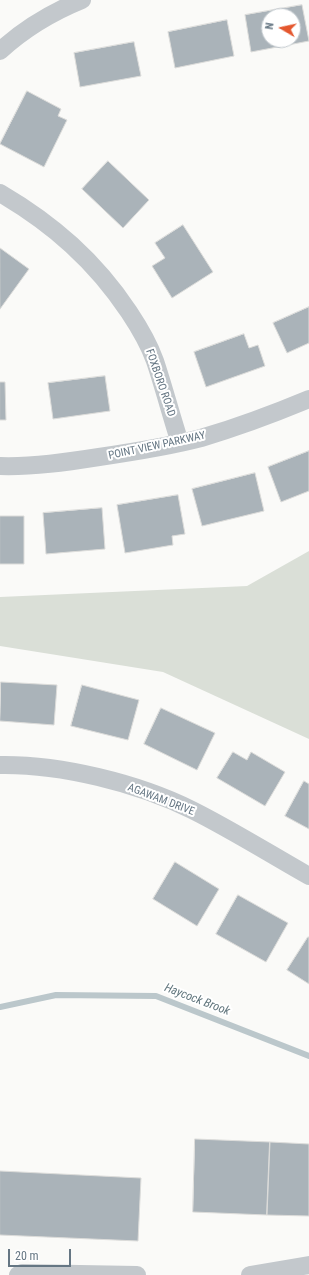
<!DOCTYPE html>
<style>
body{margin:0}
#map{position:relative;width:309px;height:1275px;overflow:hidden;background:#fafaf8;font-family:"Roboto Condensed",sans-serif}
canvas{display:block}
.north{position:absolute;left:261px;top:8px;width:40px;height:40px;box-sizing:border-box;background:#fff;border:1px solid #c1c8cd;border-radius:50%;rotate:279deg;font-size:11px;font-weight:700;line-height:16px;text-align:center;color:#657683}
.north::after{content:'';display:block;margin:auto;width:14px;height:18px;background:#e4572e;clip-path:polygon(50% 0,100% 100%,50% 72%,0 100%)}
.scale{position:absolute;left:8px;top:1249px;width:63px;height:18px;box-sizing:border-box;border:2px solid #657683;border-top:0;padding-left:5px;font-size:12px;line-height:14px;white-space:nowrap;color:#657683;-webkit-text-stroke:3px #fff;paint-order:stroke}
</style>
<div id="map">
<canvas width="309" height="1275"></canvas>
<div class="north">N</div>
<div class="scale">20 m</div>
</div>
<script>
const c = document.querySelector('canvas').getContext('2d');
c.lineJoin = 'round';
function fillPath(path, color) { c.fillStyle = color; c.fill(path, 'evenodd'); }
function strokePath(path, color, width, dash) { c.strokeStyle = color; c.lineWidth = width; c.lineCap = dash ? 'butt' : 'round'; c.setLineDash(dash || []); c.stroke(path); }
function write(font, color, halo, rows, align = 'center') {
  c.font = font + ' "Roboto Condensed",sans-serif'; c.lineWidth = 4; c.setLineDash([]); c.textBaseline = 'middle'; c.strokeStyle = halo; c.fillStyle = color; for (const [text, x, y, turn = 0] of rows) {
    c.save(); c.translate(x, y); c.rotate((+turn || 0) * Math.PI / 180); c.textAlign = isNaN(turn) ? turn : align; if (halo) c.strokeText(text, 0, 0); c.fillText(text, 0, 0); c.restore();
  }
}
fillPath(new Path2D(`
 M309 551V739L163 672 0 646V597L247 586Z`), '#dadfd7');
strokePath(new Path2D(`
 M0 1007 56 995 156 996 309 1056`), '#bbc7cb', 6);
const building = new Path2D(`
 M302 5 309 41 251 52 245 15ZM269 16H293V40H269Z
 M227 20 234 56 175 68 168 32Z
 M134 42 141 76 80 87 74 53Z
 M27 91 61 109 58 116 67 120 44 167 0 144Z
 M108 161 149 200 123 228 82 189Z
 M183 225 213 272 172 298 152 266 165 258 155 243Z
 M0 248 29 269 0 309Z
 M309 307V343L287 353 273 323Z
 M244 334 249 348 258 345 265 366 206 387 194 352Z
 M105 376 110 411 53 419 48 383Z
 M0 382H5L6 420H0Z
 M309 451V491L281 502 268 467Z
 M255 473 264 511 202 526 192 489Z
 M178 495 185 534 172 536 173 545 125 553 117 505Z
 M102 508 105 549 46 554 43 513Z
 M0 516H24V564H0Z
 M1 682 57 685 54 725 0 721Z
 M82 685 139 700 128 740 71 726Z
 M161 708 215 733 197 770 144 744Z
 M233 752 247 760 251 752 285 772 265 806 217 778Z
 M304 781 309 784V829L285 816Z
 M175 862 219 889 197 926 153 899Z
 M238 895 288 923 266 962 216 934Z
 M308 937H309V984L287 970Z
 M195 1139 270 1142 267 1215 193 1212Z
 M270 1142 309 1144V1216L267 1215Z
 M0 1171 141 1178 138 1241 0 1235Z`);
fillPath(building, '#aab3b9');
strokePath(building, '#dcdcda', 1);
strokePath(new Path2D(`
 M0 51C25 28 50 13 82 0
 M0 193C53 224 95 261 129 312 139 327 149 344 155 361 164 388 171 415 180 443
 M0 466C33 467 67 462 99 457 133 452 167 447 201 438 238 427 273 414 309 399
 M0 765C60 764 138 783 192 810 232 830 270 854 309 876
 M18 1275 22 1273 137 1275
 M250 1275 309 1265`), '#c3c8cc', 18);
write('11px', '#657683', '#fff', [
 ["FOXBORO ROAD",160,383,71],
 ["POINT VIEW PARKWAY",157,446,-12],
 ["AGAWAM DRIVE",161,800,21]
]);
write('italic 12px', '#60757c', '#fff', [
 ["Haycock Brook",197,1000,21]
]);
</script>
